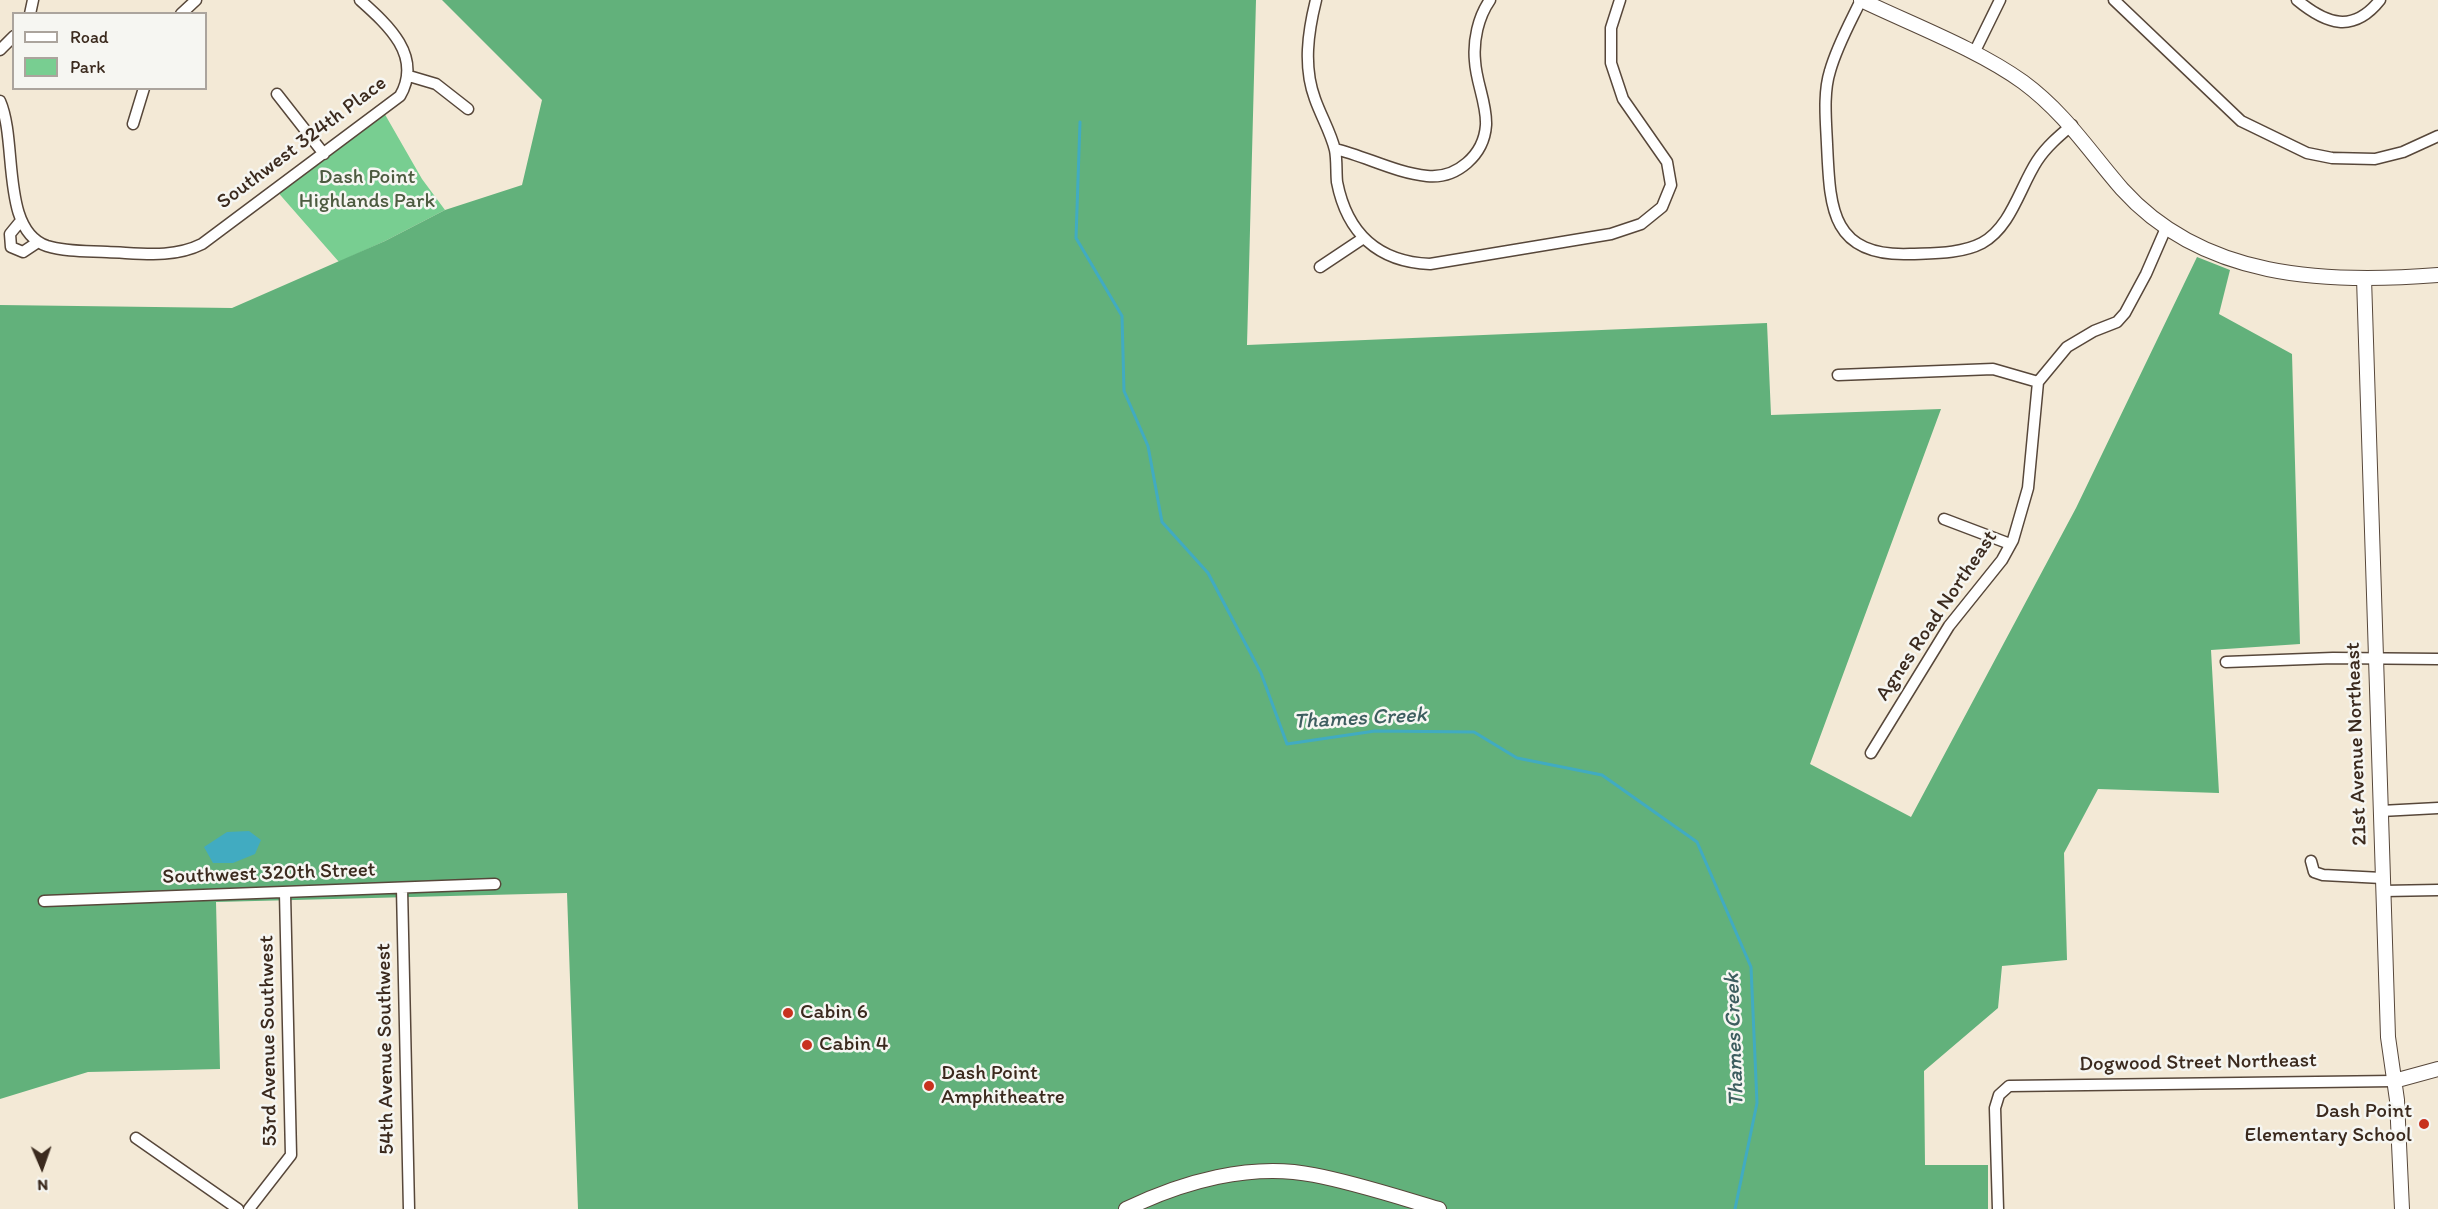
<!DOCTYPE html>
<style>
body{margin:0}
#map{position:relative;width:2438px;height:1209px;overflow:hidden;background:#f3e9d6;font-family:Itim,sans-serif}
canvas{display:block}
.legend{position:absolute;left:12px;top:12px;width:195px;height:78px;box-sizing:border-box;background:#f6f6f2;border:2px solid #aba49d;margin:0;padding:8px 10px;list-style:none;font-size:18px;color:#3b2a1e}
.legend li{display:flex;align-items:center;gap:12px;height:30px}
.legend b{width:30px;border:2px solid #aba49d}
.north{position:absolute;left:12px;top:1137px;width:60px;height:60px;-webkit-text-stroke:4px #f6f6f2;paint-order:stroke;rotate:178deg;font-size:16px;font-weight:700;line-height:24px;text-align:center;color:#3b2a1e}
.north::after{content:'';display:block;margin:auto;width:21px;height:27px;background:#3b2a1e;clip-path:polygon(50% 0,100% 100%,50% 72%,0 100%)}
</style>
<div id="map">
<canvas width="2438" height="1209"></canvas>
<ul class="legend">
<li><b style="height:8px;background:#fff"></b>Road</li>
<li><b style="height:16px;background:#78ce91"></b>Park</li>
</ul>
<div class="north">N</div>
</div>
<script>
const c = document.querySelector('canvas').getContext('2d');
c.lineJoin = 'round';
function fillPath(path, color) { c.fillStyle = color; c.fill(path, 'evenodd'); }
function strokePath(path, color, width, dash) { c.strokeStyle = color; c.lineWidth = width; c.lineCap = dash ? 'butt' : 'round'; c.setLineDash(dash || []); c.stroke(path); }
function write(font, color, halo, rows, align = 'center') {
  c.font = font + ' Itim,sans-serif'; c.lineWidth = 5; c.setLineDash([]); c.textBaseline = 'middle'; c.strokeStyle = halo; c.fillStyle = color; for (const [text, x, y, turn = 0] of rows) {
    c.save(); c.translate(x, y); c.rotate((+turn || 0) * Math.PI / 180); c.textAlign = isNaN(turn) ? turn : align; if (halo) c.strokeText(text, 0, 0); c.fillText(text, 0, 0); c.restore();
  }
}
fillPath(new Path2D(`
 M383 111 422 179 445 210 385 241 339 262 275 189Z`), '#78ce91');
fillPath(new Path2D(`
 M442 0H1256L1247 345 1767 323 1771 415 1941 409 1810 764 1911 817 2076 508 2197 257 2230 270 2219 314 2292 354 2300 644 2211 650 2219 793 2098 789 2064 853 2067 960 2002 966 1998 1008 1924 1071 1925 1165H1988V1209H578L567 893 216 902 220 1069 88 1072 0 1099V305L232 308 385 241 445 210 522 185 542 100Z`), '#62b17b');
fillPath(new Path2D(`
 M249 831 261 840 255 854 233 863H213L204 847 227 832Z`), '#41abc1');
strokePath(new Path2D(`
 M1080 122 1076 238 1122 316 1124 391 1148 446 1162 522 1208 573 1261 673 1287 744 1375 731 1474 732 1517 758 1602 775 1697 842 1751 967 1757 1103 1735 1209`), '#41abc1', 3);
const street = new Path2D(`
 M1316 0C1308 32 1303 67 1315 99 1321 116 1331 133 1335 150 1337 160 1336 172 1337 182 1347 233 1378 262 1430 264L1611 234 1641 224 1662 207 1671 185 1667 162 1623 99 1611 63V28L1620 0
 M1861 0C1850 23 1837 46 1830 71 1823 93 1826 121 1827 144 1830 207 1830 257 1910 254 1933 253 1961 254 1982 243 2011 227 2020 187 2037 161 2046 147 2059 136 2072 125
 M2114 0 2241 121 2307 153 2332 158 2375 159 2403 152 2438 136
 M2297 0C2326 24 2353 34 2380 0
 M30 14 33 0
 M181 14 196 0
 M0 50 14 36
 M1974 53 2000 0
 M409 76 436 84 468 109
 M277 94 324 154
 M0 101C18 142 0 230 47 246 66 252 87 251 107 252 139 253 172 259 202 244L400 96C423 56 388 25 360 0
 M133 124 144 88
 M1335 149C1365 156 1396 173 1427 176 1457 179 1484 155 1486 125 1487 104 1476 82 1475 61 1473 41 1478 17 1490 0
 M19 223 10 234 11 247 23 252 38 242
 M1320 267 1362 239
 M1838 375 1993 369 2038 382
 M1944 519 2010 544
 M2226 662 2333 658 2438 659
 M1871 753 1949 626 2002 560 2013 540 2028 488 2038 382 2067 347 2094 331 2117 322 2125 313 2146 274 2166 228
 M2381 811 2438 808
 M2311 861 2314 872 2323 875 2382 878
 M402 888 409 1209
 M2383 891 2438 890
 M44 901 495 884
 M136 1138 238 1209
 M249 1209 291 1155 285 893
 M1998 1209 1995 1108 1999 1095 2009 1086 2394 1081`);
const secondary = new Path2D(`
 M1861 0C1913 25 1977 49 2023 82 2065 113 2089 151 2122 189 2203 279 2325 284 2438 275
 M2364 278 2388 1037 2397 1100 2402 1209
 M2394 1081 2438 1069
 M1126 1209C1182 1182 1251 1162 1314 1175 1356 1183 1398 1197 1439 1209`);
strokePath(street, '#57473a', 13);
strokePath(secondary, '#57473a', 16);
strokePath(street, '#fff', 10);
strokePath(secondary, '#fff', 14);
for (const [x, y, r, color] of [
 [788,1013,6,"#c8321e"],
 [807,1045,6,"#c8321e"],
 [929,1086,6,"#c8321e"],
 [2424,1124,6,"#c8321e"]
]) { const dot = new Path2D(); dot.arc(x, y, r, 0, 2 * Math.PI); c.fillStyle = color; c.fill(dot); strokePath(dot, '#f6f6f2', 2); }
write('21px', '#3b2a1e', '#f6f6f2', [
 ["Southwest 324th Place",302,143,-37],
 ["Agnes Road Northeast",1937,616,-56],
 ["21st Avenue Northeast",2357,744,-92],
 ["Southwest 320th Street",269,874,-2],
 ["53rd Avenue Southwest",269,1041,-91],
 ["54th Avenue Southwest",386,1049,-91],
 ["Dogwood Street Northeast",2198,1063,-1]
]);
write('21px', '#4d5b40', '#f6f6f2', [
 ["Dash Point",367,178],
 ["Highlands Park",367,202]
]);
write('21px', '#3b2a1e', '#f6f6f2', [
 ["Cabin 6",800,1013],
 ["Cabin 4",819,1045],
 ["Dash Point",941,1074],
 ["Amphitheatre",941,1098],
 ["Dash Point",2412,1112,"right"],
 ["Elementary School",2412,1136,"right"]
], 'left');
write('italic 22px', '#3d5e5f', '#f6f6f2', [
 ["Thames Creek",1360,719,-3],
 ["Thames Creek",1735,1040,-92]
]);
</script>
